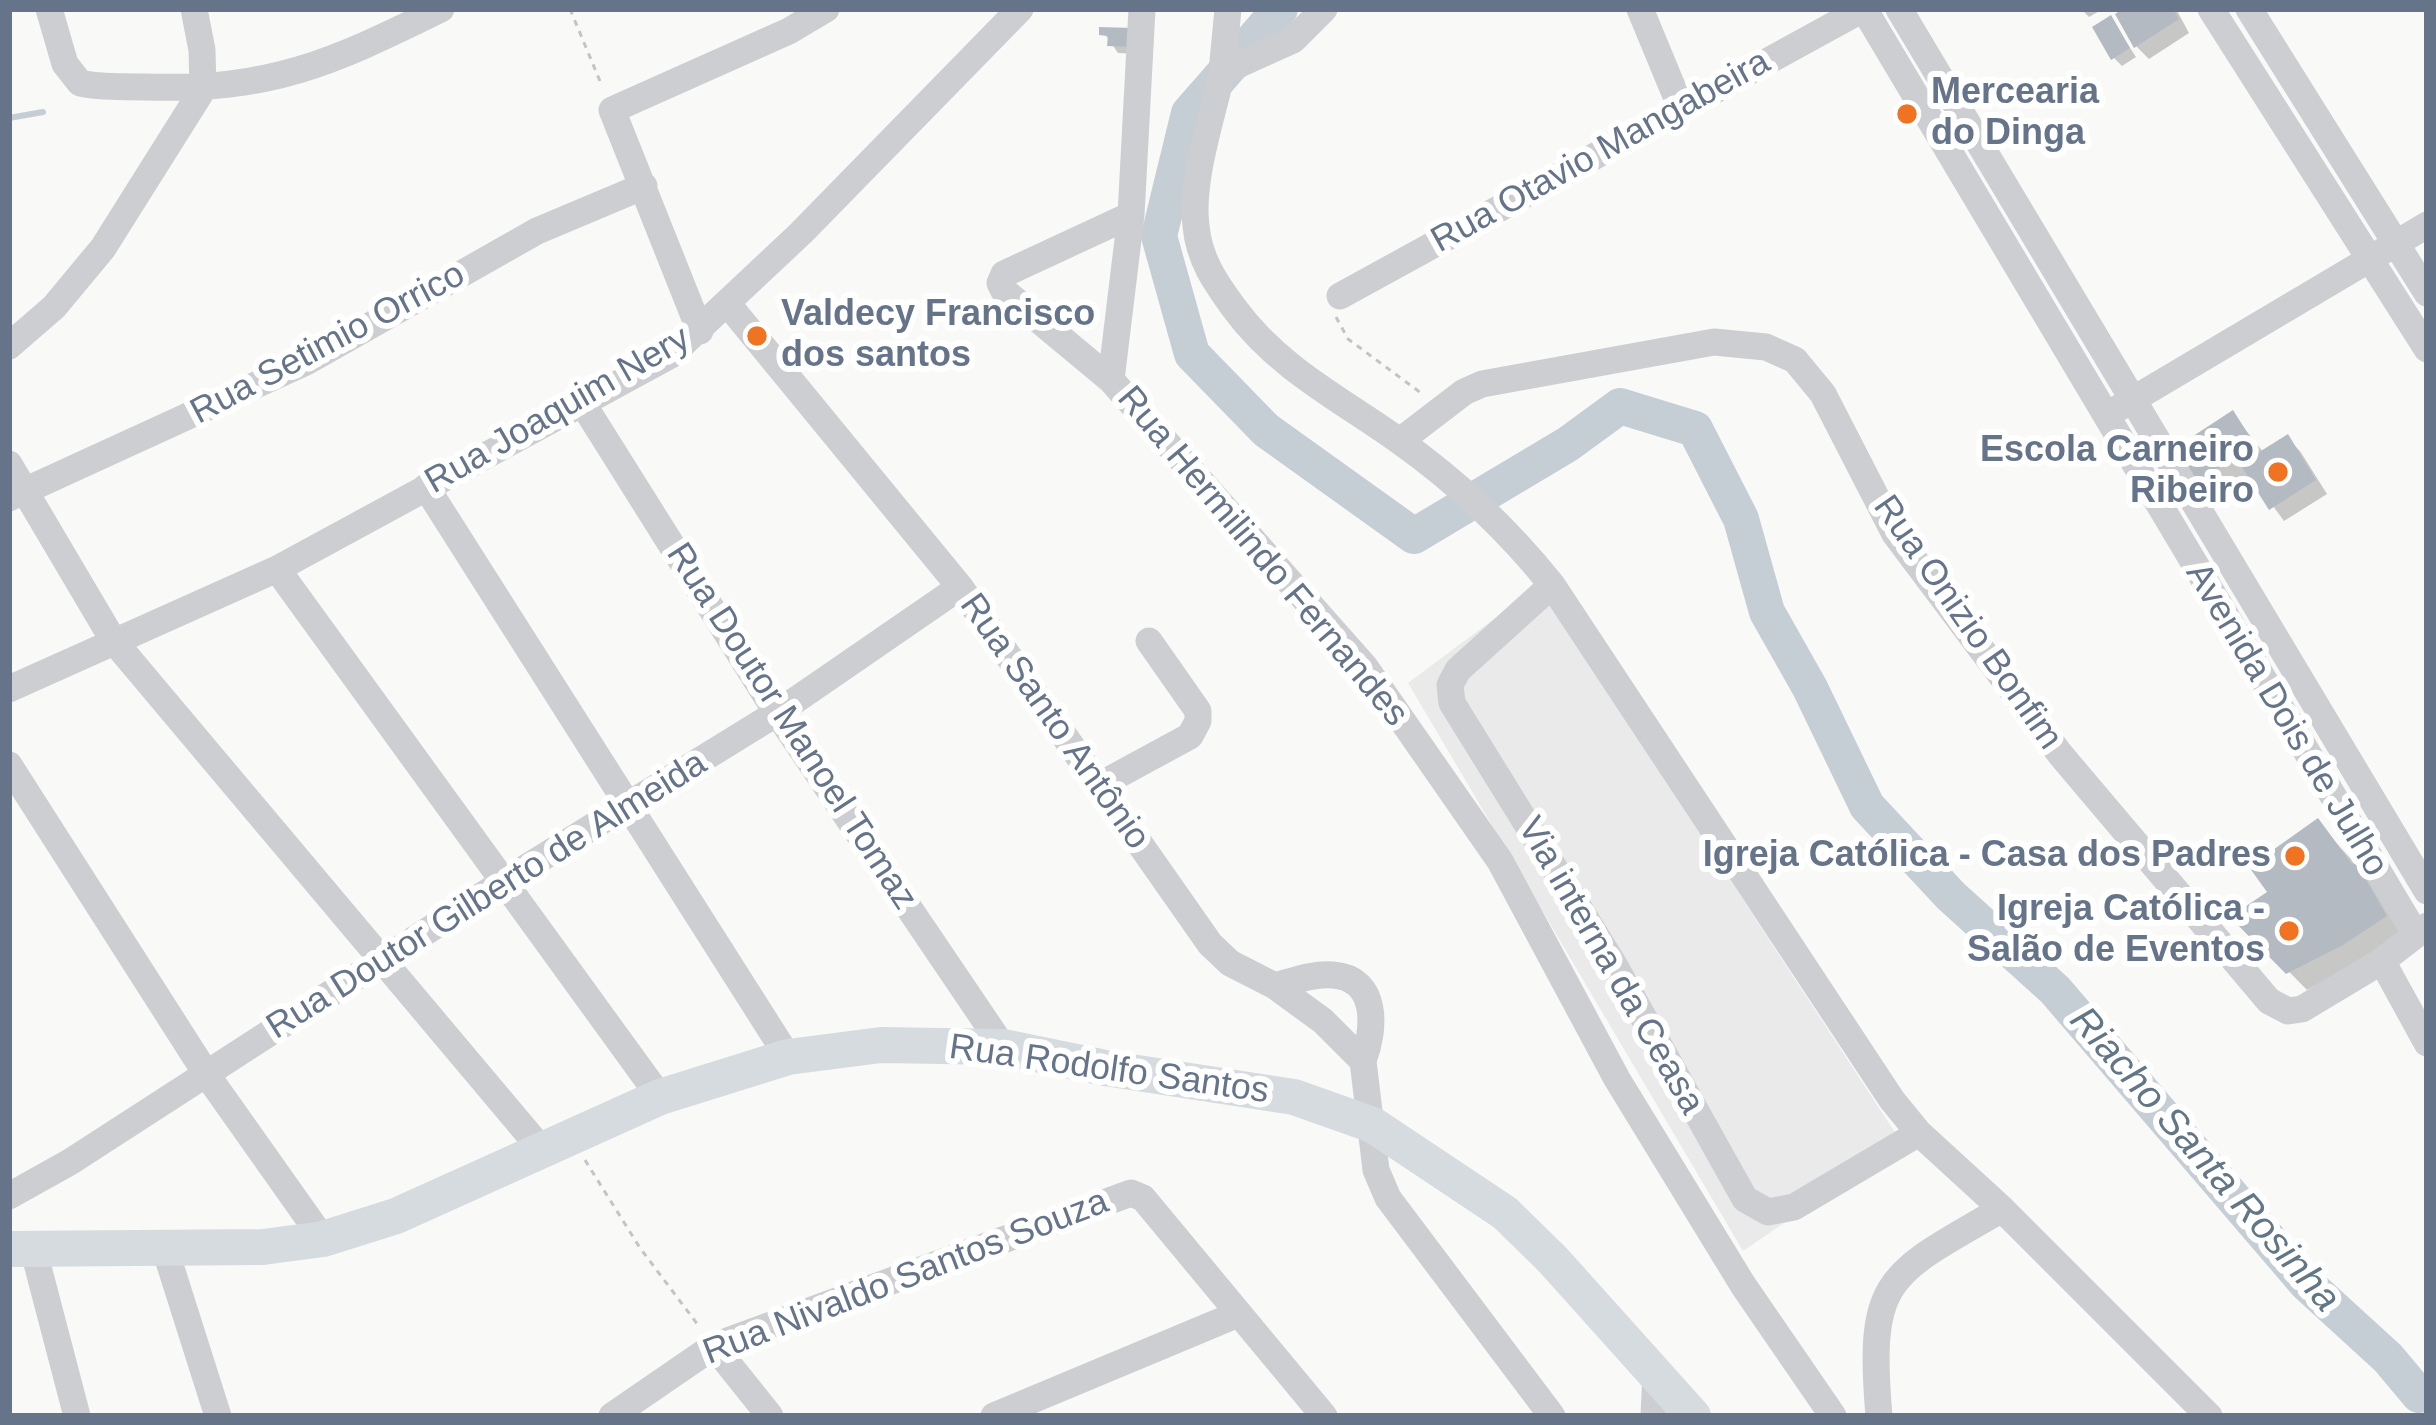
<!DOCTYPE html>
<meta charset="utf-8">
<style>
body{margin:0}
#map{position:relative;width:2436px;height:1425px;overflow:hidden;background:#f9f9f7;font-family:Helvetica,sans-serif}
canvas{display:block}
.frame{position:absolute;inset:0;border:12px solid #66748a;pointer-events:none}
</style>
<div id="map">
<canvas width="2436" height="1425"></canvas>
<div class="frame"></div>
</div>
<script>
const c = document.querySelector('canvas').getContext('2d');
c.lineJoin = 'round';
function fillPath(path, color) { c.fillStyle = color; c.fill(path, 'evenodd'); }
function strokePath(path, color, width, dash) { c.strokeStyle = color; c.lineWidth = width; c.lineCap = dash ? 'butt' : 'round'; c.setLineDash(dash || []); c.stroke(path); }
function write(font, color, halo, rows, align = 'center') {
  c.font = font + ' Helvetica,sans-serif'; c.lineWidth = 12; c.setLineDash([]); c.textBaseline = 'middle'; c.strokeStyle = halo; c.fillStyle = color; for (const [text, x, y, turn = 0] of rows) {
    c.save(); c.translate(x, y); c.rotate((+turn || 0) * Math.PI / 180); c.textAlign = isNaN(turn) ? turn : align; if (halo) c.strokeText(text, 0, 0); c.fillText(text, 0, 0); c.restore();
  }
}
fillPath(new Path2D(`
 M1538 586 1902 1143 1743 1251 1408 683Z`), '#eaeaea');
fillPath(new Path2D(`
 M2081 9H2103L2089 17Z
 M2129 9H2176L2189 33 2149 59 2136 46Z
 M2111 19 2136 57 2122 66 2114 58Z
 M1102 30 1139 54 1118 53Z
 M2233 414 2264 453 2287 438 2300 451 2327 494 2284 521 2251 476 2217 498 2199 480Z
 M2317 822 2373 883 2402 934 2361 962 2307 990 2235 917 2272 893Z`), '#0003');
strokePath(new Path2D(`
 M9 118 43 112`), '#c5ced5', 6);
strokePath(new Path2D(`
 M1280 9 1189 113 1159 236 1192 354 1266 430 1414 536 1568 444 1620 406 1695 429 1741 519 1767 612 1810 688 1867 806 1951 896 2055 990 2307 1284 2388 1358 2419 1395`), '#c5ced5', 36);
fillPath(new Path2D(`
 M2123 9H2173L2179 19 2134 48 2115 14Z
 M2111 15 2130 48 2111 60 2092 27Z
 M1099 27 1133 28 1132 47 1107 46 1108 36 1099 35Z
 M2233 410 2255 445 2197 482 2175 448Z
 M2288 434 2316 480 2269 510 2240 464Z
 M2318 818 2352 864 2356 862 2387 916 2343 945 2286 974 2230 917 2267 892 2249 867Z`), '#b4bac1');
strokePath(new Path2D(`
 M570 9 602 86
 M1336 317 1348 339 1421 393
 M585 1160 640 1248 698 1325`), '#c2c4c7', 3, [6, 6]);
strokePath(new Path2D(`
 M49 9 65 64 80 83C100 88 124 86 145 87 271 91 331 63 441 9
 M1324 9 1293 40 1222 72C1212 117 1190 181 1196 226 1199 259 1215 282 1234 308 1278 368 1339 398 1398 440 1456 481 1508 530 1552 585L1892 1100 1919 1133 2002 1209 2209 1416
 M1640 9 1681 108
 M1864 9 2416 935
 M1899 9 2427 891
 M2211 9 2427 349
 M2249 9 2427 293
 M1222 72 1228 9
 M1131 215 1004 274 1000 283 1004 291 1111 380 1365 667 1500 861 1617 1079 1743 1285 1833 1416
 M1340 296 1863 9
 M727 303 960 587 1210 944 1230 963 1275 986 1323 1021 1363 1061 1376 1170 1388 1198 1552 1416
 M700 331 612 110 789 31 826 9
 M9 346 54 307 103 248 203 89 202 50 194 9
 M1111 380 1131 215 1142 9
 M583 404 777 713 1003 1047
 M2117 409 2427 225
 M1400 441 1464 392 1482 384 1714 342 1766 347 1795 360 1823 394 1895 534 2060 754 2269 1001 2288 1011 2302 1009 2382 961 2427 926
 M9 464 113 640 542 1150
 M426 487 788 1057
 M9 498 306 362 537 231 644 186
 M277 569 660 1097
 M1552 585 1458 670 1450 685 1452 703 1613 963 1745 1199 1768 1212 1794 1207 1919 1133
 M9 689 277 569 671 355 801 233 1020 9
 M9 765 207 1075 323 1239
 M1098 786 1190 736 1198 721V711L1149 641
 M2382 961 2427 1043
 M1275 986C1293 981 1314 973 1333 975 1379 978 1375 1030 1363 1061
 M9 1196 70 1162 506 880 777 713 960 587
 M164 1246 218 1416
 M33 1248 77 1416
 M714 1346 770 1416
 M612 1416 714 1346 1131 1193 1143 1198 1324 1416
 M994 1416 1238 1314
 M1654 1416 1656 1373
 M1879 1416C1867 1277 1888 1275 2002 1209`), '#ccced2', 27);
strokePath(new Path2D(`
 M9 1249 263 1247 323 1239 396 1216 660 1097 788 1057 881 1045 1003 1047 1105 1068 1294 1097 1373 1125 1505 1213 1553 1260 1693 1416`), '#d6dbe0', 36);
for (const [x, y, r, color] of [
 [1907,114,12,"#ef7321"],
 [757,336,12,"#ef7321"],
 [2278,472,12,"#ef7321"],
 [2295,856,12,"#ef7321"],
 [2289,931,12,"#ef7321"]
]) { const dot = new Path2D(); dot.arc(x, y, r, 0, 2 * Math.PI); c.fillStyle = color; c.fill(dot); strokePath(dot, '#fff', 4.5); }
write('bold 36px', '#66748a', '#fff', [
 ["Mercearia",1931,93,"left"],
 ["do Dinga",1931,134,"left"],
 ["Valdecy Francisco",781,315,"left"],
 ["dos santos",781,356,"left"],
 ["Escola Carneiro",2254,451],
 ["Ribeiro",2254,492],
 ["Igreja Católica - Casa dos Padres",2271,856],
 ["Igreja Católica -",2265,910],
 ["Salão de Eventos",2265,951]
], 'right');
write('36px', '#66748a', '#fff', [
 ["Rua Otavio Mangabeira",1601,152,-29],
 ["Rua Setimio Orrico",328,344,-28],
 ["Rua Joaquim Nery",558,411,-30],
 ["Rua Hermilindo Fernandes",1262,557,50],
 ["Rua Onizio Bonfim",1967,623,55],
 ["Avenida Dois de Julho",2286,720,59],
 ["Rua Santo Antônio",1054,722,55],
 ["Rua Doutor Manoel Tomaz",791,727,57],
 ["Rua Doutor Gilberto de Almeida",487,896,-32],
 ["Via interna da Ceasa",1610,966,60],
 ["Rua Rodolfo Santos",1109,1070,8],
 ["Rua Nivaldo Santos Souza",906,1278,-21]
]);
write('italic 39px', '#627685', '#fff', [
 ["Riacho Santa Rosinha",2204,1160,49]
]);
</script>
